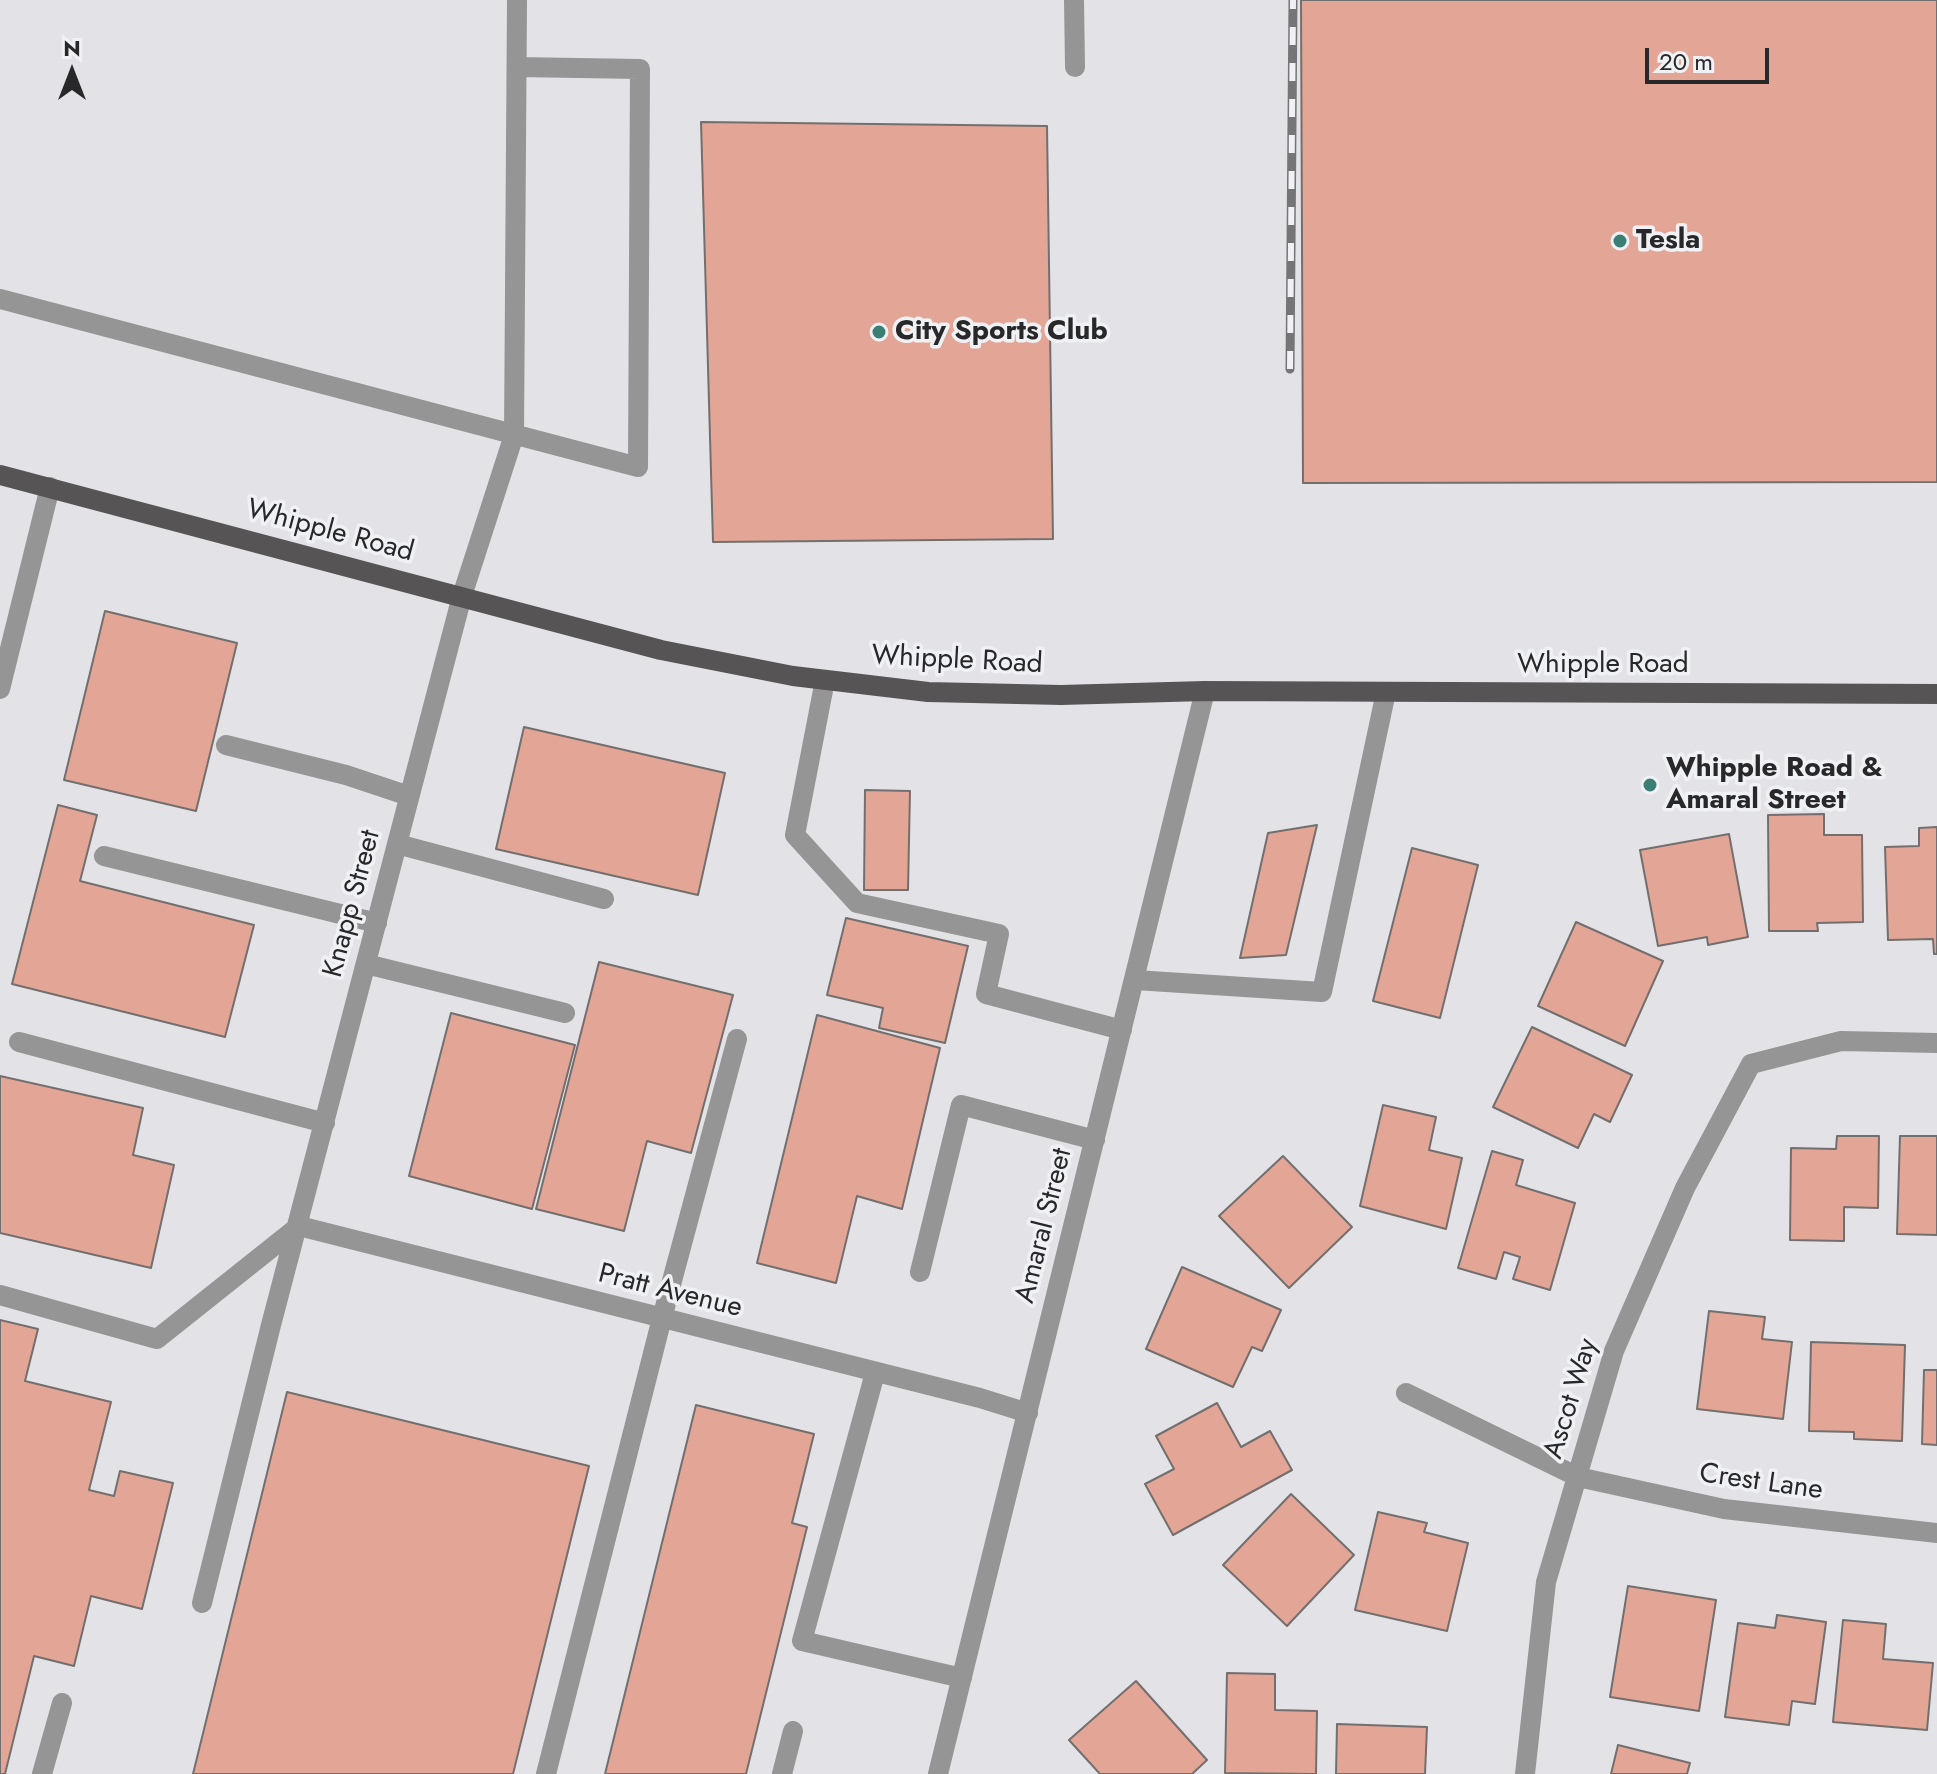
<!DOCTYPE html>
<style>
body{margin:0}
#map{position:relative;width:1937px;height:1774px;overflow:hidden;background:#e3e3e7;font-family:Jost,sans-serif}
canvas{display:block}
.north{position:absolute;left:32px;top:32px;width:80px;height:80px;-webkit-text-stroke:6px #f0f1f4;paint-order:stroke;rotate:0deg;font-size:22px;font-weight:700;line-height:32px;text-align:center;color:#28282a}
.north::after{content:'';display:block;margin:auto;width:28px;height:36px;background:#28282a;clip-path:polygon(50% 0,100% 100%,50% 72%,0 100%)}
.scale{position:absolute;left:1645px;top:48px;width:124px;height:36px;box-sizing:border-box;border:4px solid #28282a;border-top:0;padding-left:10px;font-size:24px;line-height:28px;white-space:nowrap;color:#28282a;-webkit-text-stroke:6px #f0f1f4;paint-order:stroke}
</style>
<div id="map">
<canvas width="1937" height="1774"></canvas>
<div class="north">N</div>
<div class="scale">20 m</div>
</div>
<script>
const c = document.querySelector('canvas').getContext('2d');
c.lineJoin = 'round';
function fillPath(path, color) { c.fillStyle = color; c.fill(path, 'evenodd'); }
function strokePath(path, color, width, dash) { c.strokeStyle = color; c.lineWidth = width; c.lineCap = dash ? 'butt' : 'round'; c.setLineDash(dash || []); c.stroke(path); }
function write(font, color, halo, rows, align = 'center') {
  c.font = font + ' Jost,sans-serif'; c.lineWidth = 7; c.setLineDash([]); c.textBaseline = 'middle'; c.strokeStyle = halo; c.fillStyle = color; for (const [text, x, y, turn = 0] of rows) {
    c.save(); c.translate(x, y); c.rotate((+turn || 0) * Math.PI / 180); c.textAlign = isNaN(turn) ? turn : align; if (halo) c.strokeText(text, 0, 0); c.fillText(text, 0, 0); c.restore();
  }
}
const building = new Path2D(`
 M1301 0H1937V482L1303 483Z
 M701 122 1047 126 1053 539 713 542Z
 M105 611 237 643 196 811 64 780Z
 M524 727 725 773 698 895 496 849Z
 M865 790 910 791 908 890H864Z
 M58 805 97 815 80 881 254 925 225 1037 12 984Z
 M1824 814V835H1862L1863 922 1817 923 1818 931H1769L1768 815Z
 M1317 825 1286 955 1240 958 1268 833Z
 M1937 827V954H1934L1933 939 1888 940 1885 847 1919 846V828Z
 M1729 834 1748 937 1708 945 1707 937 1658 946 1640 850Z
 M1412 848 1478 865 1440 1018 1373 1001Z
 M846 918 968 946 945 1043 879 1028 883 1008 827 995Z
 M1576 922 1663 961 1625 1046 1538 1006Z
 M599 962 733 995 691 1153 647 1141 624 1231 536 1209Z
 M451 1013 575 1045 532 1209 409 1176Z
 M817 1015 940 1048 902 1209 857 1196 836 1283 757 1263Z
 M1532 1027 1632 1075 1610 1122 1594 1114 1578 1148 1493 1107Z
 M0 1076 143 1108 133 1155 174 1165 151 1268 0 1233Z
 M1383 1105 1436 1117 1429 1150 1462 1158 1446 1229 1360 1206Z
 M1837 1136H1879L1878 1208 1844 1207V1241L1790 1240 1791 1148 1836 1149Z
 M1900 1136H1937V1235L1897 1234Z
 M1492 1151 1523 1160 1516 1185 1575 1203 1550 1290 1513 1279 1520 1257 1504 1252 1496 1279 1458 1268Z
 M1283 1156 1352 1227 1289 1288 1219 1216Z
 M1182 1267 1281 1310 1262 1351 1252 1347 1233 1387 1146 1349Z
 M1709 1311 1765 1317 1762 1339 1792 1342 1783 1419 1697 1409Z
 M0 1320 38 1329 25 1381 111 1402 89 1490 114 1496 120 1471 173 1483 142 1609 91 1596 74 1666 34 1656 5 1774H0Z
 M1811 1342 1905 1345 1902 1441 1854 1439V1432L1809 1431Z
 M1924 1370H1937V1445L1922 1444Z
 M287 1392 589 1466 513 1774H193Z
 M1217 1403 1241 1447 1270 1431 1292 1470 1173 1535 1145 1484 1174 1469 1156 1436Z
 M696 1405 814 1434 792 1523 807 1527 746 1774H605Z
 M1291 1494 1354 1555 1287 1626 1223 1565Z
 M1378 1512 1427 1523 1424 1532 1468 1543 1447 1631 1355 1610Z
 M1628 1586 1716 1600 1699 1711 1610 1697Z
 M1777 1615 1826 1622 1815 1704 1792 1701 1789 1725 1725 1717 1738 1623 1775 1628Z
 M1843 1620 1886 1624 1883 1659 1933 1663 1927 1730 1833 1722Z
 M1227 1673 1275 1674V1710L1317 1711 1316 1774 1225 1773Z
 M1136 1681 1207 1760 1192 1774H1100L1069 1740Z
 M1337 1724 1427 1727 1425 1774H1336Z
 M1618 1745 1690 1763 1687 1774H1611Z`);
fillPath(building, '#e3a696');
strokePath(building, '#736f6e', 2);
strokePath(new Path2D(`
 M1074 0 1075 67
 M0 299 638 467 640 69 517 67
 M825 680 795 835 857 903 999 934 986 994 1122 1030
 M0 689 50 487
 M226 745 346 775 409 796
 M397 844 604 899
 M104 856 377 923
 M366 964 565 1013
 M1135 980 1322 992 1386 692
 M19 1042 325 1123
 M299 1226 980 1398 1028 1413
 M920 1272 961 1105 1095 1140
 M0 1295 157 1339 299 1226
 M875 1373 802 1641 962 1678
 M1406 1393 1578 1477 1724 1509 1937 1533
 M202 1603 271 1325 462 596 514 435 517 0
 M42 1774 62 1703
 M546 1774 662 1318 737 1039
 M782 1774 793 1731
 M938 1774 1205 691
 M1525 1774 1546 1582 1614 1351 1685 1188 1751 1064 1841 1041 1937 1043`), '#969595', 20);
strokePath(new Path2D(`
 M0 475 661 650 793 676 928 692 1061 695 1205 691 1937 694`), '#575455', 20);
const rail = new Path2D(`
 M1290 369 1293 0`);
strokePath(rail, '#757577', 9);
strokePath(rail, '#f0f1f4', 6, [18]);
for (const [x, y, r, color] of [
 [1620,241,8,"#3a7f73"],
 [879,332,8,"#3a7f73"],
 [1650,785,8,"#3a7f73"]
]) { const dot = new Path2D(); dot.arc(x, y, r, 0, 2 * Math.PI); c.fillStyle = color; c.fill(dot); strokePath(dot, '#f0f1f4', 3); }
write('bold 28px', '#28282a', '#f0f1f4', [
 ["Tesla",1636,241],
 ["City Sports Club",895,332],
 ["Whipple Road &",1666,769],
 ["Amaral Street",1666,801]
], 'left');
write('28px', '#28282a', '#f0f1f4', [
 ["Whipple Road",330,532,15],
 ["Whipple Road",957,661,3],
 ["Whipple Road",1603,665],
 ["Knapp Street",353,904,-75],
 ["Amaral Street",1045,1226,-76],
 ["Pratt Avenue",670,1292,14],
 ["Ascot Way",1572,1399,-73],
 ["Crest Lane",1761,1483,8]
]);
</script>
